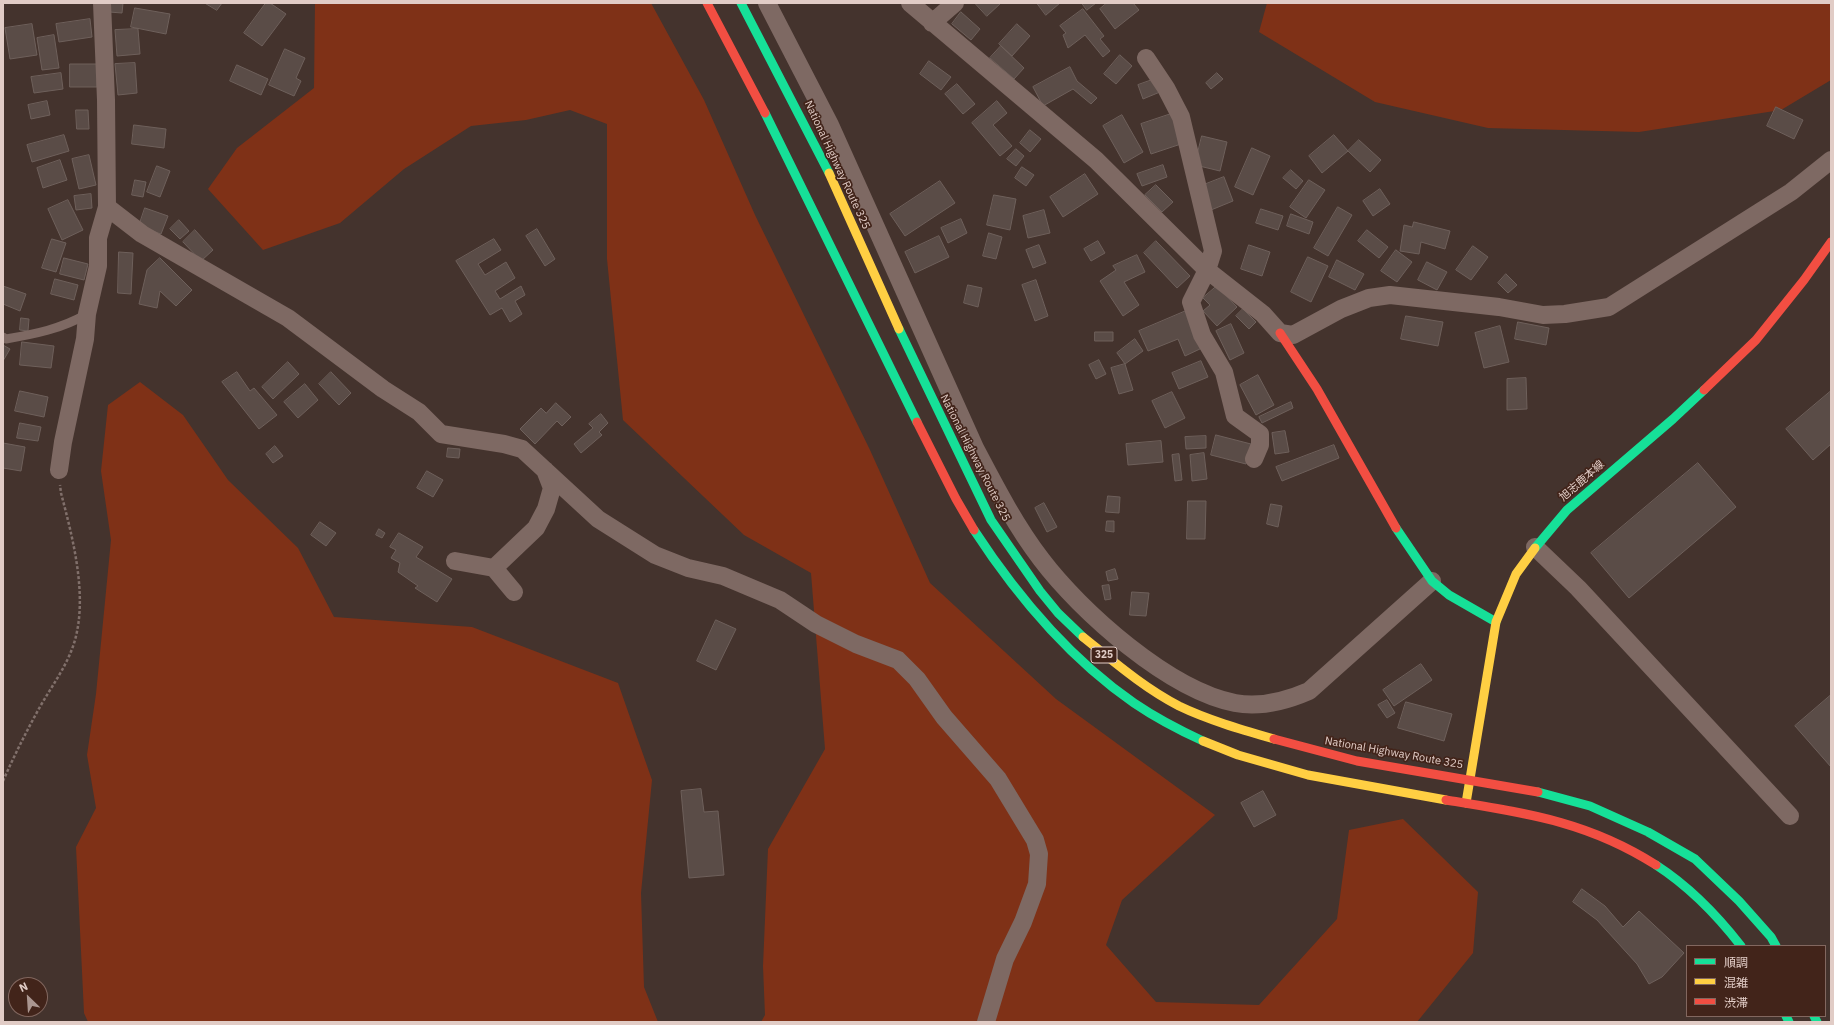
<!DOCTYPE html>
<meta charset="utf-8">
<style>
body{margin:0}
#map{position:relative;width:1834px;height:1025px;overflow:hidden;background:#44332d;font-family:"IBM Plex Sans","Noto Sans JP",sans-serif}
canvas{display:block}
.frame{position:absolute;inset:0;border:4px solid #e1ccc6;pointer-events:none}
.legend{position:absolute;left:1686px;top:945px;width:140px;height:72px;box-sizing:border-box;background:#42241a;border:1px solid #82675f;margin:0;padding:5px 7px;list-style:none;font-size:12px;color:#e1ccc6}
.legend li{display:flex;align-items:center;gap:8px;height:20px}
.legend b{width:20px;border:1px solid #82675f}
.north{position:absolute;left:8px;top:977px;width:40px;height:40px;box-sizing:border-box;background:#42241a;border:1px solid #82675f;border-radius:50%;rotate:335deg;font-size:11px;font-weight:700;line-height:16px;text-align:center;color:#e1ccc6}
.north::after{content:'';display:block;margin:auto;width:14px;height:18px;background:#aa9690;clip-path:polygon(50% 0,100% 100%,50% 72%,0 100%)}
</style>
<div id="map">
<canvas width="1834" height="1025"></canvas>
<div class="frame"></div>
<ul class="legend">
<li><b style="height:5px;background:#16e098"></b>順調</li>
<li><b style="height:5px;background:#ffcf43"></b>混雑</li>
<li><b style="height:5px;background:#f24e42"></b>渋滞</li>
</ul>
<div class="north">N</div>
</div>
<script>
const c = document.querySelector('canvas').getContext('2d');
c.lineJoin = 'round';
function fillPath(path, color) { c.fillStyle = color; c.fill(path, 'evenodd'); }
function strokePath(path, color, width, dash) { c.strokeStyle = color; c.lineWidth = width; c.lineCap = dash ? 'butt' : 'round'; c.setLineDash(dash || []); c.stroke(path); }
function write(font, color, halo, rows, align = 'center') {
  c.font = font + ' "IBM Plex Sans","Noto Sans JP",sans-serif'; c.lineWidth = 3.5; c.setLineDash([]); c.textBaseline = 'middle'; c.strokeStyle = halo; c.fillStyle = color; for (const [text, x, y, turn = 0] of rows) {
    c.save(); c.translate(x, y); c.rotate((+turn || 0) * Math.PI / 180); c.textAlign = isNaN(turn) ? turn : align; if (halo) c.strokeText(text, 0, 0); c.fillText(text, 0, 0); c.restore();
  }
}
fillPath(new Path2D(`
 M315 3H651L704 100 755 215 870 450 930 583 1056 699 1215 815 1122 900 1106 945 1156 1002 1259 1005 1337 919 1349 830 1403 819 1478 892 1473 953 1417 1022H761L765 1015 763 966 768 849 825 749 811 573 744 535 623 420 607 259V124L570 110 526 120 471 126 404 169 340 223 263 250 208 189 237 148 314 88Z
 M1267 3H1831V80L1781 110 1639 132 1488 128 1375 102 1259 32Z
 M140 382 183 415 228 480 298 548 334 617 472 627 618 683 652 780 641 893 644 987 658 1022H88L84 1013 76 847 96 808 87 755 96 694 111 540 101 471 108 405Z`), '#7f3117');
const building = new Path2D(`
 M110 3H123L122 13 109 12Z
 M205 3H222L217 10Z
 M266 3H270L286 14 262 46 244 33Z
 M975 3H1001L987 16Z
 M1037 3H1060L1046 15Z
 M1082 3H1096L1087 10Z
 M1107 3H1133L1139 10 1115 29 1100 9Z
 M135 8 170 14 166 34 131 27Z
 M1083 9 1104 36 1100 39 1110 51 1103 57 1085 35 1068 48 1063 35 1066 33 1060 26Z
 M961 12 980 29 971 40 952 24Z
 M90 19 92 37 59 42 56 24Z
 M32 24 37 55 10 59 5 28Z
 M1017 24 1030 36 1012 56 999 44Z
 M138 29 140 54 117 56 115 30Z
 M54 35 59 68 42 70 37 38Z
 M1001 46 1024 68 1014 79 990 58Z
 M285 49 305 58 296 78 301 81 294 96 269 85Z
 M1120 55 1132 66 1116 84 1104 74Z
 M929 61 951 77 941 90 920 74Z
 M135 63 137 93 118 95 115 64Z
 M70 64H97V87H70Z
 M237 65 268 79 261 95 230 81Z
 M1070 67 1077 81 1097 98 1091 104 1073 89 1043 106 1033 87Z
 M61 73 63 89 34 93 31 77Z
 M1217 73 1223 79 1211 89 1206 83Z
 M1155 79 1160 92 1143 99 1138 85Z
 M957 84 975 104 963 114 945 94Z
 M47 101 50 115 31 119 28 105Z
 M997 101 1007 113 993 125 1012 146 1000 156 972 123Z
 M1776 107 1803 120 1794 139 1767 126Z
 M76 110H88L89 129H77Z
 M1174 113 1184 143 1151 154 1141 124Z
 M1122 115 1143 152 1124 163 1103 126Z
 M134 125 166 129 164 148 132 144Z
 M1030 130 1041 139 1030 152 1020 143Z
 M64 135 69 151 32 162 27 145Z
 M1334 135 1348 151 1322 173 1309 156Z
 M1202 136 1227 142 1220 171 1195 165Z
 M1359 140 1381 160 1370 172 1348 151Z
 M1252 148 1270 156 1253 195 1235 187Z
 M1016 149 1024 156 1016 166 1007 159Z
 M89 155 96 185 79 189 72 159Z
 M60 160 67 180 43 188 37 168Z
 M1163 165 1167 177 1142 186 1137 174Z
 M157 166 170 171 160 197 147 192Z
 M1022 167 1034 175 1026 186 1015 178Z
 M1291 170 1303 181 1296 189 1283 178Z
 M1085 174 1098 194 1063 217 1050 197Z
 M1224 177 1233 201 1211 210 1201 186Z
 M135 180 146 182 143 197 132 195Z
 M1309 180 1325 190 1306 218 1290 207Z
 M940 181 955 203 905 236 890 214Z
 M1156 185 1173 202 1162 212 1145 195Z
 M1380 189 1390 204 1373 216 1363 201Z
 M91 194 92 208 76 210 74 196Z
 M994 195 1016 199 1010 230 987 225Z
 M68 200 83 230 62 240 48 209Z
 M1338 207 1352 215 1328 256 1314 248Z
 M145 208 168 216 161 234 139 226Z
 M1261 209 1283 216 1278 230 1256 223Z
 M1044 210 1050 233 1028 238 1023 216Z
 M1291 214 1313 222 1309 234 1287 226Z
 M961 219 967 233 948 243 941 228Z
 M179 220 189 231 180 239 170 229Z
 M1414 222 1450 231 1445 249 1421 242 1419 254 1400 251 1404 225 1412 227Z
 M537 229 555 259 545 266 526 236Z
 M195 230 213 250 201 261 183 242Z
 M1367 230 1388 247 1379 258 1358 241Z
 M989 233 1002 237 996 259 983 256Z
 M939 236 949 257 915 273 905 252Z
 M52 239 66 243 56 272 42 268Z
 M494 239 501 250 478 264 485 275 506 262 515 278 495 291 500 299 521 286 525 295 515 301 522 314 510 322 502 308 490 315 456 261Z
 M1098 241 1105 253 1091 261 1084 249Z
 M1156 241 1190 276 1177 288 1144 253Z
 M1039 245 1046 263 1033 268 1026 250Z
 M1249 245 1270 252 1262 276 1241 269Z
 M1473 246 1488 257 1471 280 1456 270Z
 M1396 250 1412 262 1397 282 1381 271Z
 M119 252 133 253 131 294 118 293Z
 M1137 255 1145 272 1124 282 1139 305 1123 316 1100 281 1116 270 1113 266Z
 M1308 257 1328 266 1311 302 1291 292Z
 M64 258 88 264 84 280 60 274Z
 M160 258 192 290 176 306 160 291 157 308 139 304 147 270Z
 M1337 260 1364 274 1355 290 1329 277Z
 M1427 262 1447 272 1437 290 1418 280Z
 M1506 274 1517 285 1508 293 1498 283Z
 M55 279 78 285 74 300 51 294Z
 M1036 280 1048 316 1035 321 1022 285Z
 M968 285 982 288 978 307 964 303Z
 M3 286 26 294 20 311 3 304Z
 M1217 286 1237 307 1217 326 1203 311 1210 305 1203 298Z
 M1243 309 1256 322 1249 329 1236 316Z
 M1186 311 1202 348 1185 356 1178 339 1148 351 1139 331Z
 M1406 316 1443 322 1438 346 1401 339Z
 M21 318 29 319 28 331 20 330Z
 M1518 322 1549 328 1546 345 1515 339Z
 M1231 324 1244 353 1230 360 1216 331Z
 M1500 326 1509 362 1484 368 1475 333Z
 M1095 332H1113V341H1095Z
 M1135 339 1143 351 1125 364 1117 353Z
 M22 342 54 346 51 368 20 365Z
 M3 345 10 349 3 361Z
 M1099 360 1106 374 1096 379 1089 365Z
 M1201 361 1208 377 1179 389 1172 373Z
 M288 362 299 374 273 399 262 387Z
 M1125 364 1133 390 1119 394 1111 368Z
 M237 372 250 391 254 388 277 415 259 429 222 382Z
 M331 372 351 393 339 405 319 384Z
 M1258 375 1274 405 1256 415 1240 385Z
 M1526 378 1527 409 1507 410V379Z
 M305 384 318 400 298 418 284 402Z
 M20 391 48 397 44 417 15 411Z
 M1831 391V444L1813 460 1786 429Z
 M1172 392 1185 418 1165 428 1152 401Z
 M1291 402 1293 408 1262 423 1259 417Z
 M556 403 571 417 562 426 557 421 535 444 520 429 541 408 546 413Z
 M601 414 608 423 599 432 602 435 581 453 574 444 593 428 589 424Z
 M20 423 41 427 38 441 17 438Z
 M1285 431 1289 452 1275 454 1272 433Z
 M1216 435 1251 444 1246 464 1211 455Z
 M1206 436V448L1186 449 1185 437Z
 M1161 441 1163 462 1128 465 1126 444Z
 M3 443 25 447 21 471 3 468Z
 M1334 445 1339 458 1282 481 1276 467Z
 M275 446 283 456 273 463 266 454Z
 M448 448 460 449 459 458 447 457Z
 M1204 453 1207 479 1192 481 1190 455Z
 M1179 454 1182 480 1175 481 1172 455Z
 M1698 463 1736 507 1629 598 1591 553Z
 M427 471 443 480 433 497 417 488Z
 M1108 496 1120 497 1119 513 1106 512Z
 M1188 501H1206L1205 539H1187Z
 M1044 503 1057 527 1047 532 1035 508Z
 M1271 504 1282 506 1278 527 1267 524Z
 M1107 521H1114V532L1106 531Z
 M320 522 336 533 326 546 311 535Z
 M379 529 385 533 382 538 376 535Z
 M399 533 423 547 416 557 452 579 437 602 415 588 418 586 398 572 400 563 391 558 396 550 390 547Z
 M1115 569 1118 579 1108 581 1106 572Z
 M1109 585 1111 599 1105 600 1102 586Z
 M1132 592 1149 593 1146 616 1130 615Z
 M716 620 736 629 716 670 697 661Z
 M1421 664 1432 680 1394 706 1383 690Z
 M1831 695V767L1795 726Z
 M1387 700 1395 713 1387 718 1378 705Z
 M1406 702 1452 714 1444 741 1398 728Z
 M701 789 704 812 718 811 724 875 689 878 681 791Z
 M1263 791 1276 815 1254 827 1241 803Z
 M1582 889 1605 906 1623 927 1639 911 1684 953 1662 977 1649 984 1637 964 1597 920 1573 902Z`);
fillPath(building, '#5a4c47');
strokePath(building, '#6e605b', 1);
strokePath(new Path2D(`
 M3 781C15 754 27 730 41 705 52 686 65 668 72 649 90 602 73 539 61 493L60 485`), '#81706b', 2.5, [3, 2]);
strokePath(new Path2D(`
 M3 337 6 339C35 334 61 329 87 314`), '#7e6963', 9);
strokePath(new Path2D(`
 M767 3 830 125 975 448C995 486 1015 525 1041 559 1081 612 1169 690 1235 703 1261 708 1286 701 1309 691L1432 581
 M910 3 1096 160 1207 270 1263 314 1280 333 1293 335 1341 309 1369 298 1390 295 1499 307 1543 315 1565 314 1609 307 1791 192 1831 160
 M932 23 955 3
 M1146 58 1166 88 1181 117 1213 251 1207 270 1191 302 1202 335 1224 372 1235 416 1260 434V445L1254 459
 M107 207 142 234 288 318 383 389 419 412 441 434 504 444 522 449 598 519 655 555 688 568 723 576 780 600 816 624 856 644 898 660 917 679 944 717 998 779 1035 840 1039 854 1037 884 1023 922 1005 959 986 1022
 M59 470 63 442 85 339 87 314 98 266V238L107 207 106 100 102 3
 M1535 547 1578 588 1790 816
 M455 561 494 568 514 592
 M494 568 536 528 546 509 552 488 545 470`), '#7e6963', 18);
strokePath(new Path2D(`
 M741 3 829 173
 M765 113 917 422
 M899 329 991 520 1040 591 1058 613 1083 637
 M1396 528 1432 581 1449 595 1496 622
 M974 530C1017 596 1069 658 1134 703 1156 718 1179 730 1203 741
 M1535 548 1567 510 1673 419 1704 390
 M1538 792 1590 806 1648 832 1695 859 1739 901 1771 937 1776 946
 M1656 865C1690 887 1717 915 1741 946
 M1786 1016 1789 1022
 M1814 1016 1817 1022`), '#16e098', 9);
strokePath(new Path2D(`
 M829 173 899 329
 M1083 637C1113 661 1144 688 1179 706 1208 720 1243 730 1274 739
 M1203 741 1238 755 1308 775 1446 800
 M1466 803 1496 622 1516 574 1535 548`), '#ffcf43', 9);
strokePath(new Path2D(`
 M707 3 765 113
 M1280 333 1317 389 1396 528
 M1704 390 1756 340 1804 280 1831 242
 M917 422 956 499 974 530
 M1274 739 1357 761 1538 792
 M1446 800C1525 813 1587 821 1656 865`), '#f24e42', 9);
for (const [x, y, w] of [
 [1104,655,26]
]) { const box = new Path2D(); box.roundRect(x - w / 2, y - 8, w, 16, 3); c.fillStyle = '#42241a'; c.fill(box); strokePath(box, '#e1ccc6', 1); }
write('bold 10px', '#e1ccc6', null, [
 ["325",1104,655]
]);
write('11px', '#e1ccc6', '#42241a', [
 ["National Highway Route 325",837,165,65],
 ["National Highway Route 325",975,458,63],
 ["旭志鹿本線",1582,481,-41],
 ["National Highway Route 325",1394,753,10]
]);
</script>
